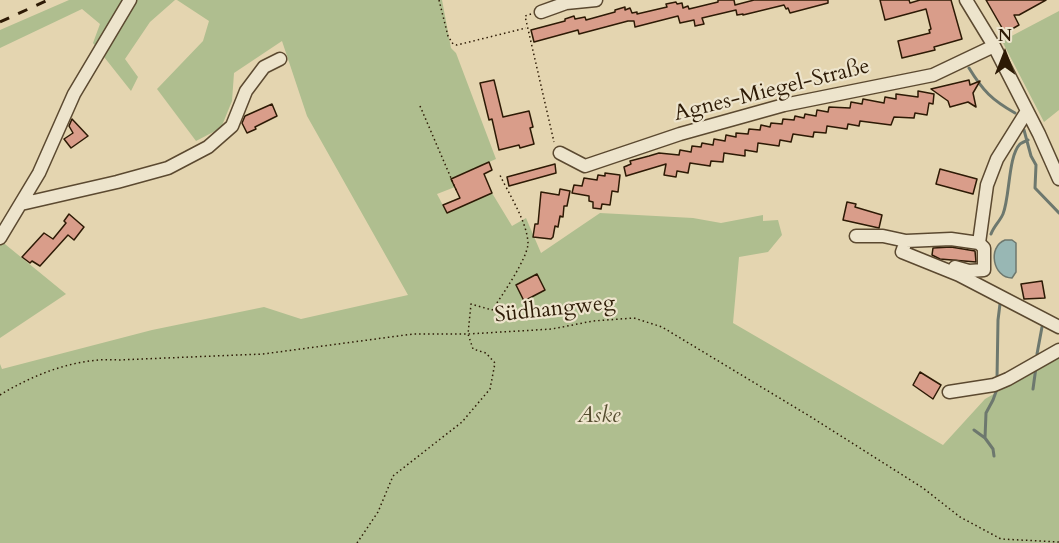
<!DOCTYPE html>
<meta charset="utf-8">
<style>
body{margin:0}
#map{position:relative;width:1059px;height:543px;overflow:hidden;background:#e4d5b0;font-family:Cardo,serif}
canvas{display:block}
.north{position:absolute;left:975px;top:24px;width:60px;height:60px;-webkit-text-stroke:4px #ede4cc;paint-order:stroke;rotate:0deg;font-size:16px;font-weight:700;line-height:24px;text-align:center;color:#2d1a05}
.north::after{content:'';display:block;margin:auto;width:21px;height:27px;background:#2d1a05;clip-path:polygon(50% 0,100% 100%,50% 72%,0 100%)}
</style>
<div id="map">
<canvas width="1059" height="543"></canvas>
<div class="north">N</div>
</div>
<script>
const c = document.querySelector('canvas').getContext('2d');
c.lineJoin = 'round';
function fillPath(path, color) { c.fillStyle = color; c.fill(path, 'evenodd'); }
function strokePath(path, color, width, dash) { c.strokeStyle = color; c.lineWidth = width; c.lineCap = dash ? 'butt' : 'round'; c.setLineDash(dash || []); c.stroke(path); }
function write(font, color, halo, rows, align = 'center') {
  c.font = font + ' Cardo,serif'; c.lineWidth = 4.5; c.setLineDash([]); c.textBaseline = 'middle'; c.strokeStyle = halo; c.fillStyle = color; for (const [text, x, y, turn = 0] of rows) {
    c.save(); c.translate(x, y); c.rotate((+turn || 0) * Math.PI / 180); c.textAlign = isNaN(turn) ? turn : align; if (halo) c.strokeText(text, 0, 0); c.fillText(text, 0, 0); c.restore();
  }
}
fillPath(new Path2D(`
 M69 0H175L150 22 125 59 138 77 131 91 93 43 100 24 82 9 0 48V30Z
 M177 0H442L451 48 456 53 496 159 452 178 455 187 437 194 447 213 492 193 512 226 526 218 541 253 600 213 693 218 721 223 763 215V221L778 220 782 235 768 252 739 257 733 323 943 445 985 399 1059 357V543H0V364L2 369 152 330 264 307 301 319 408 295 307 116 282 41 234 73 232 101 221 128 196 141 157 89 203 41 209 21Z
 M1059 11V110L1044 122 1002 41Z
 M0 240 66 294 0 338Z`), '#afbe8f');
const water = new Path2D(`
 M1005 240H1012L1016 243V272L1012 278C993 278 987 247 1005 240Z`);
fillPath(water, '#98b7b4');
strokePath(water, '#6d786e', 1.5);
strokePath(new Path2D(`
 M969 68C983 91 992 100 1015 113
 M1024 130 1031 156 1036 165 1035 188 1059 213
 M991 234C994 226 1000 221 1003 214 1010 197 1008 156 1020 144 1021 143 1026 141 1028 140
 M1037 354 1042 327
 M997 379 998 320 1000 304
 M1033 389 1036 367
 M974 430 985 438
 M994 456 993 449 985 438 986 413 993 400 997 389`), '#6d786e', 3);
const building = new Path2D(`
 M718 0H734L735 5 754 0H828V3L790 13 788 8 786 9 784 5 743 15V14L737 15 736 10 702 18 704 24 695 26 694 20 680 23 678 16 635 27 634 21H628L579 34 578 30 534 42 531 30 565 21V19L574 16 575 19 585 17 586 20 615 12V10L625 7V10L630 8 632 13 637 12V14L667 7 666 4 676 2 677 4 682 3 683 8 688 6 689 9 718 2Z
 M880 0H909L910 3 920 0H951L962 39 934 47 935 50 902 58 898 41 930 33 929 30 931 29 926 9 885 20Z
 M986 0H1046L1019 15H1014L1019 25 1005 33Z
 M494 80 503 117 529 111 533 127 530 128 534 144 520 148 519 145 499 150 492 119 489 120 480 83Z
 M969 80 970 85 980 81 973 93 976 107 968 102 950 107 948 101 931 89Z
 M918 91 934 94 933 104 929 103 927 115 915 113 914 118 894 117 891 125 860 121 859 126 848 124 847 129 827 126 826 133 814 132 813 137 793 134 791 142 780 140 779 146 758 143 757 152 745 150V156L724 153 723 162 711 161 710 166 690 163 688 173 677 171 676 177 664 175 666 164 626 176 624 167 631 164 630 161 649 156 659 153 679 155 680 150 691 152 692 146 701 147 702 143 713 145 714 139 725 141 726 135 736 137V133L748 134 749 129 760 130 761 125 770 127 771 123 782 124 783 119 794 120 795 116 804 118 805 114 816 116 817 110 828 112 829 107 850 108 851 102 862 104 863 99 884 103 885 97 896 99V94L918 97Z
 M272 104 277 116 255 127 256 129 247 133 242 123 245 116Z
 M72 119 88 136 71 148 64 139 73 133 69 126Z
 M489 162 492 170 484 174 492 193 447 213 443 205 460 198 451 179Z
 M555 164 556 173 509 186 507 177Z
 M940 169 977 179 973 194 936 184Z
 M605 173 620 175 618 192 612 191 610 205 602 204 601 209 593 208V202L589 201V196L572 193 574 185 582 186 584 178 597 180 598 175 605 176Z
 M560 189 570 191 567 206H564L563 217 560 216 558 227 555 226 553 237 551 239 533 237 535 224H538L541 192 559 195Z
 M847 202 856 204 855 207 882 215 879 228 843 220Z
 M69 214 84 227 74 240 68 235 40 266 32 261 30 263 22 257 44 233 53 239 66 223 64 221Z
 M951 247 975 251 976 262 940 259 932 255 933 248Z
 M537 274 545 290 524 301 516 285Z
 M1042 281 1045 298 1024 299 1021 284Z
 M920 372 941 385 933 399 913 385Z`);
fillPath(building, '#d99d8a');
strokePath(building, '#2d1a05', 1.5);
const minor = new Path2D(`
 M966 0 994 46 1039 134 1059 179
 M541 12 566 3 596 0
 M1027 111 997 159 987 185 979 243 951 239 906 241 902 252 959 275 1059 327
 M560 153 585 166 680 134 784 105 933 75 994 46
 M21 204 117 182 168 168 208 147 232 126 246 91 264 67 280 59
 M856 236H883L906 241
 M0 238 39 173 74 94 130 0
 M955 267 969 271 984 270V248L979 243
 M949 392 994 385 1008 379 1059 350`);
strokePath(minor, '#5b4930', 15);
strokePath(new Path2D(`
 M439 0 448 36 453 44 457 45 526 28
 M531 14 525 16 554 142
 M420 106 457 192
 M0 395C34 374 78 357 118 360L263 354 413 334H468L552 329 593 321 634 318 662 327 811 417 923 488 960 517 1001 539 1059 542
 M357 543 378 512 393 476 462 422 490 389 495 363 486 353 473 349 468 334 471 304 492 310C501 297 528 258 528 243 527 221 508 193 499 173`), '#2d1a05', 1.5, [1.5, 3]);
strokePath(minor, '#ede4cc', 12);
strokePath(new Path2D(`
 M0 22 48 0`), '#2d1a05', 3, [10, 10]);
write('22px', '#2d1a05', '#ede4cc', [
 ["Agnes-Miegel-Straße",772,91,-14],
 ["Südhangweg",555,310,-6]
]);
write('italic 22px', '#544b2e', '#ede4cc', [
 ["Aske",599,417]
]);
</script>
